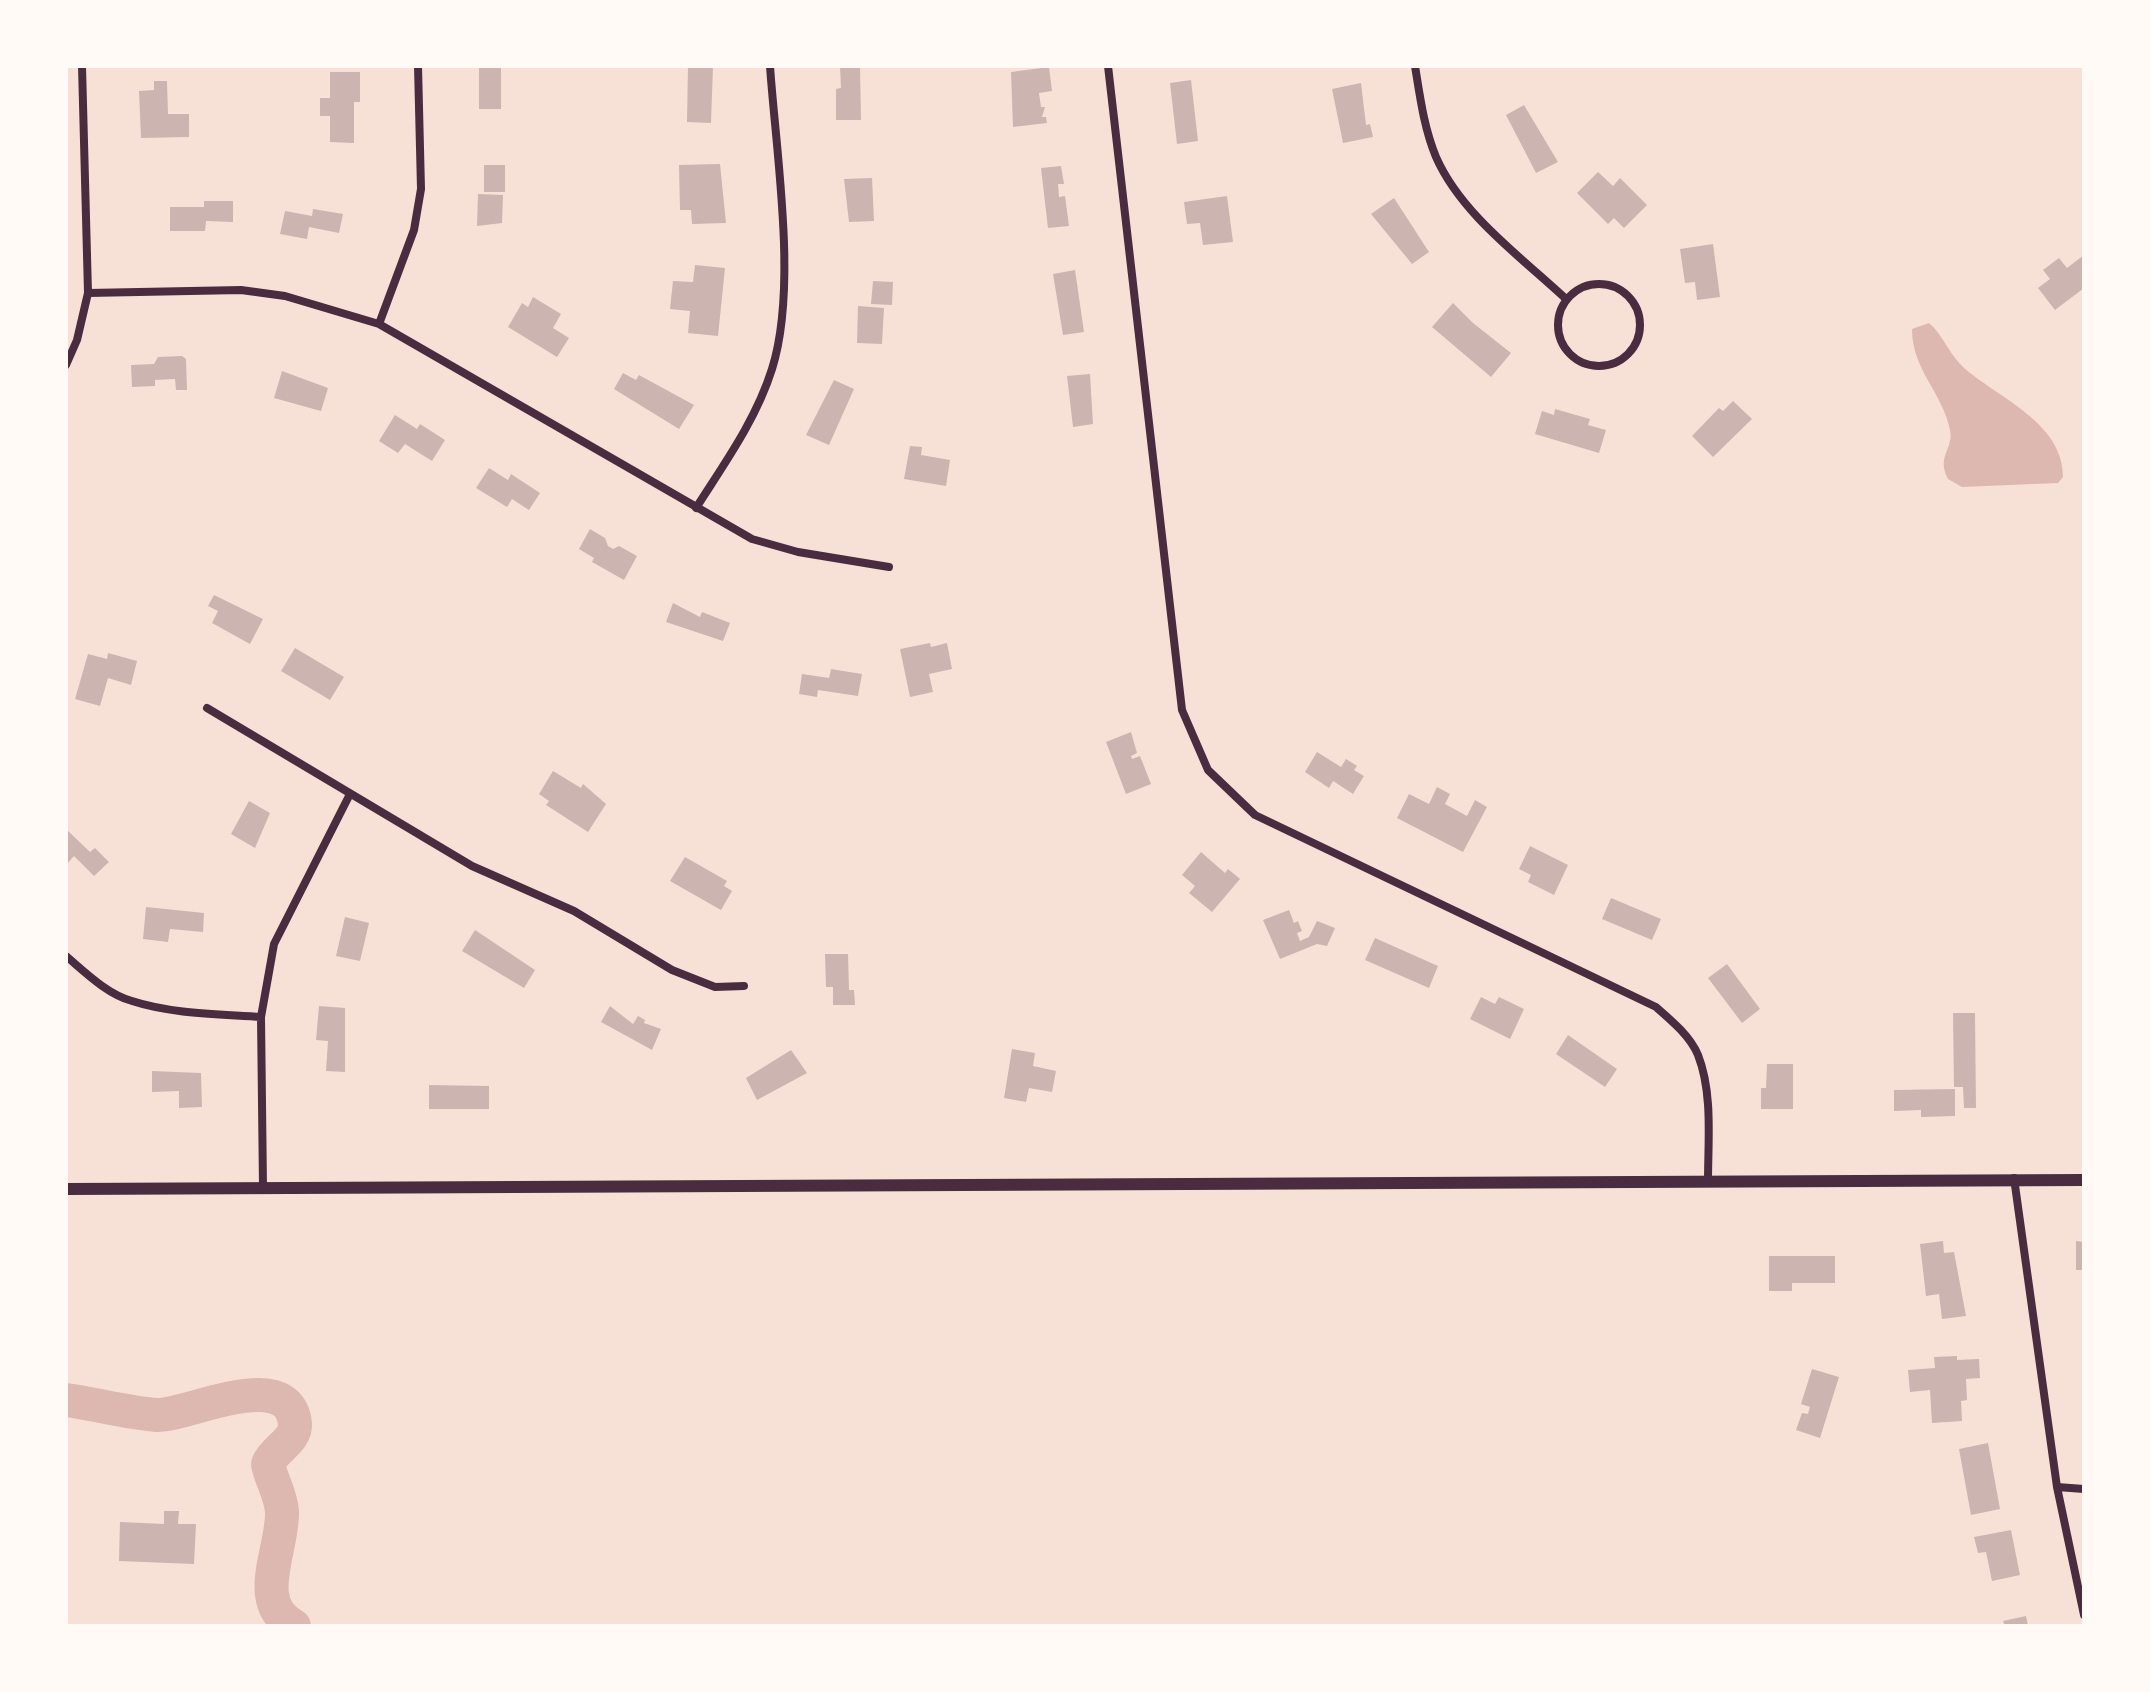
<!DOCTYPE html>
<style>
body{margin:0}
#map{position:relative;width:2150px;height:1692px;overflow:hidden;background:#f7e1d7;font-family:Commissioner,sans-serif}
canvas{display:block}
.frame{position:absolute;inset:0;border:68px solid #fffaf5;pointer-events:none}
</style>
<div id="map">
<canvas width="2150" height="1692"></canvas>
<div class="frame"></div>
</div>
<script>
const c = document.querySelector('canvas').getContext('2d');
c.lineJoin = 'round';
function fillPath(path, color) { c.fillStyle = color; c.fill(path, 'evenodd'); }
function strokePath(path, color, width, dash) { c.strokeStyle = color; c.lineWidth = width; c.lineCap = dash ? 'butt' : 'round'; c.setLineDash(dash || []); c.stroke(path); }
fillPath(new Path2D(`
 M1929 323C1943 335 1949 354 1963 367 1999 399 2063 422 2063 477L2058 483 1962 487 1948 479C1936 456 1954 449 1950 430 1943 393 1912 370 1912 329Z`), '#dcb8b0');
strokePath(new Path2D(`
 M66 1400C96 1404 127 1413 157 1415 188 1416 289 1364 295 1424 296 1441 274 1449 268 1464 271 1480 281 1494 282 1512 283 1550 251 1603 294 1626`), '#dcb8b0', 34);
fillPath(new Path2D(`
 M479 66H501V109H479Z
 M688 66H713L711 123 687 122Z
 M840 66H860L861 120H836V89L841 88Z
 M1049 67 1052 91 1039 93 1041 107H1045L1042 117H1046L1047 123 1013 127 1011 72Z
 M330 72H360V102H354V143L330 142V116H320V98H330Z
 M1191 80 1198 141 1177 144 1170 83Z
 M154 81H167L168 114H189V137L141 138 139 91 154 90Z
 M1361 83 1366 125 1370 124 1373 137 1343 143 1332 89Z
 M1524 105 1558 162 1536 173 1506 115Z
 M720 164 726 223 692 224 691 210H680L679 165Z
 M484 165H505V192H484Z
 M1061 166 1064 184H1058L1059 197 1065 196 1069 226 1048 228 1041 168Z
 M1598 172 1613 186 1620 178 1647 205 1624 228 1614 218 1608 224 1577 193Z
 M872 178 874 221 849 222 844 179Z
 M478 194 503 195 502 223 477 226Z
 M1227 196 1233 242 1203 245 1200 223 1187 224 1184 202Z
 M1394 198 1429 252 1412 264 1371 214Z
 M204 201H233V222L206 221 205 231H170V207H204Z
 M313 209 343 214 339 233 309 227 307 239 280 234 285 211 312 216Z
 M1713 244 1720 297 1697 300 1695 282 1685 283 1680 249Z
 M2084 255V288L2055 310 2038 288 2050 279 2043 270 2059 258 2067 268Z
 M695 265 725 268 718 336 688 333 690 311 670 309 673 281 693 282Z
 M1075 270 1084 332 1063 335 1053 274Z
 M873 281 893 282 892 305 871 304Z
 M533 297 561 314 553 328 569 338 557 357 508 327 522 303 528 307Z
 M1453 303 1473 323 1511 353 1491 377 1432 327Z
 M858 306 884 308 882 344 857 343Z
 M182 356 186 359 187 390H176L175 379 155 380V386L132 387 131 365 154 364 158 357Z
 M282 371 328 388 321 411 274 398Z
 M623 373 636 380 639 375 694 405 679 429 614 389Z
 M1090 374 1093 424 1073 427 1067 376Z
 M834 380 854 389 829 445 806 435Z
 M1733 401 1752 419 1713 457 1692 436 1719 408 1723 411Z
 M1555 409 1590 419 1588 425 1606 430 1599 453 1535 434 1542 411 1554 415Z
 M395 415 417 429 420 424 445 440 432 461 405 444 398 453 379 441Z
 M910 446 922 447 921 455 950 460 946 486 904 479Z
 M489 468 508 480 511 474 540 493 529 510 512 499 507 507 476 488Z
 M590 529 605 538 608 546 613 549 619 546 637 556 624 580 592 562 594 558 579 549Z
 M214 595 263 619 250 644 212 623 218 611 208 606Z
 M673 603 700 617 702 612 730 623 723 641 666 622Z
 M930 643 931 647 947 643 952 669 929 674 933 692 910 697 900 649Z
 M295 648 344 677 330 700 281 671Z
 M108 653 137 661 131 685 108 678 100 706 75 699 88 654 107 659Z
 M831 669 862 674 858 696 818 690 817 697 799 694 802 674 829 678Z
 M1131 732 1137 753 1131 756 1132 759 1140 756 1151 784 1126 794 1106 742Z
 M1317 752 1341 767 1346 759 1357 766 1354 770 1364 776 1353 794 1333 781 1329 788 1305 772Z
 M553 771 581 788 583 784 606 804 588 832 546 805 549 801 539 794Z
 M1437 787 1450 794 1445 804 1467 816 1475 800 1487 807 1463 852 1397 818 1409 794 1429 804Z
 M249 801 270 813 255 848 231 834Z
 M66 829 90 852 95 848 109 862 94 876 74 856 66 865Z
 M1530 846 1568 865 1554 895 1528 882 1531 875 1519 869Z
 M1201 852 1225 873 1228 869 1240 879 1212 912 1189 893 1195 886 1182 875Z
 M685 857 727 881 724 886 732 891 721 910 670 881Z
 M1611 898 1661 919 1652 940 1602 919Z
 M146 907 204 913 203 932 170 929 168 942 143 939Z
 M1289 910 1294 923 1298 921 1302 931 1297 933 1300 941 1309 937 1317 921 1335 928 1327 946 1317 944 1280 959 1263 920Z
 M345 917 369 923 360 961 336 956Z
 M475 930 535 970 524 988 462 951Z
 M1375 938 1438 966 1429 988 1365 960Z
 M825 954H848L849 990H854L855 1005H833V987H826Z
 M1727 964 1760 1009 1742 1023 1708 978Z
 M1481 997 1495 1004 1499 997 1524 1009 1510 1039 1470 1019Z
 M319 1006 345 1008V1072L326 1071 328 1041 316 1040Z
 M610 1006 633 1024 638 1016 645 1020 644 1023 661 1029 652 1050 601 1022Z
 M1953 1013H1975L1976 1108H1964L1963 1087H1954Z
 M1568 1035 1617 1069 1605 1087 1556 1054Z
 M1012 1049 1035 1053 1033 1066 1056 1071 1052 1092 1029 1088 1026 1102 1004 1098Z
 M791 1050 807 1073 757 1100 746 1078Z
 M1767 1064H1793V1109H1761V1088H1766Z
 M152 1071 201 1073 202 1107 179 1108V1091L152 1092Z
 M429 1085 489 1086V1109H429Z
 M1955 1089V1116L1921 1117V1110L1894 1111V1090Z
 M1943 1241 1944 1253 1954 1252 1966 1316 1942 1319 1939 1294 1926 1296 1920 1244Z
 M2076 1241 2084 1242V1270H2076Z
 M1769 1256H1835V1283H1792V1291H1769Z
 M1957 1356V1360L1979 1359 1980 1378 1966 1379 1967 1400 1961 1401 1962 1421 1932 1423 1930 1390 1910 1392 1908 1370 1935 1368 1934 1357Z
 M1812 1369 1839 1377 1820 1438 1796 1430 1802 1413 1808 1414 1810 1407 1801 1404Z
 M1988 1443 2000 1509 1971 1515 1959 1449Z
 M164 1511H179L178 1524H196L194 1564 119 1561 120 1522 164 1524Z
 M2011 1530 2020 1575 1992 1581 1986 1552 1978 1553 1974 1537Z
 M2026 1616 2028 1626H2005L2003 1621Z`), '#ccb4b1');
strokePath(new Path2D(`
 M1108 66 1182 710 1208 770 1255 815 1656 1007C1671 1020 1690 1036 1698 1055 1713 1093 1708 1141 1708 1181
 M1415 66C1420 97 1424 128 1436 157 1461 214 1521 257 1566 299
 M1558 325a41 41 0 1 1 82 0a41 41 0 1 1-82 0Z
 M88 293 241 290 285 296 379 324 752 539 798 552 889 567
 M379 324 414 230 421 189 418 66
 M66 365 77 340 88 293 82 66
 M696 508C724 464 756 420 772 369 798 287 776 154 770 66
 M207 708 472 866 574 911 672 970 715 987 744 986
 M66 956C86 973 107 994 132 1001 172 1014 219 1014 261 1017
 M2014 1178 2057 1487 2084 1615
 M263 1188 261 1017 274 944 350 794
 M2057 1487 2084 1489`), '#4a2c40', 8);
strokePath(new Path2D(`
 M66 1189 2084 1180`), '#4a2c40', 12);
</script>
